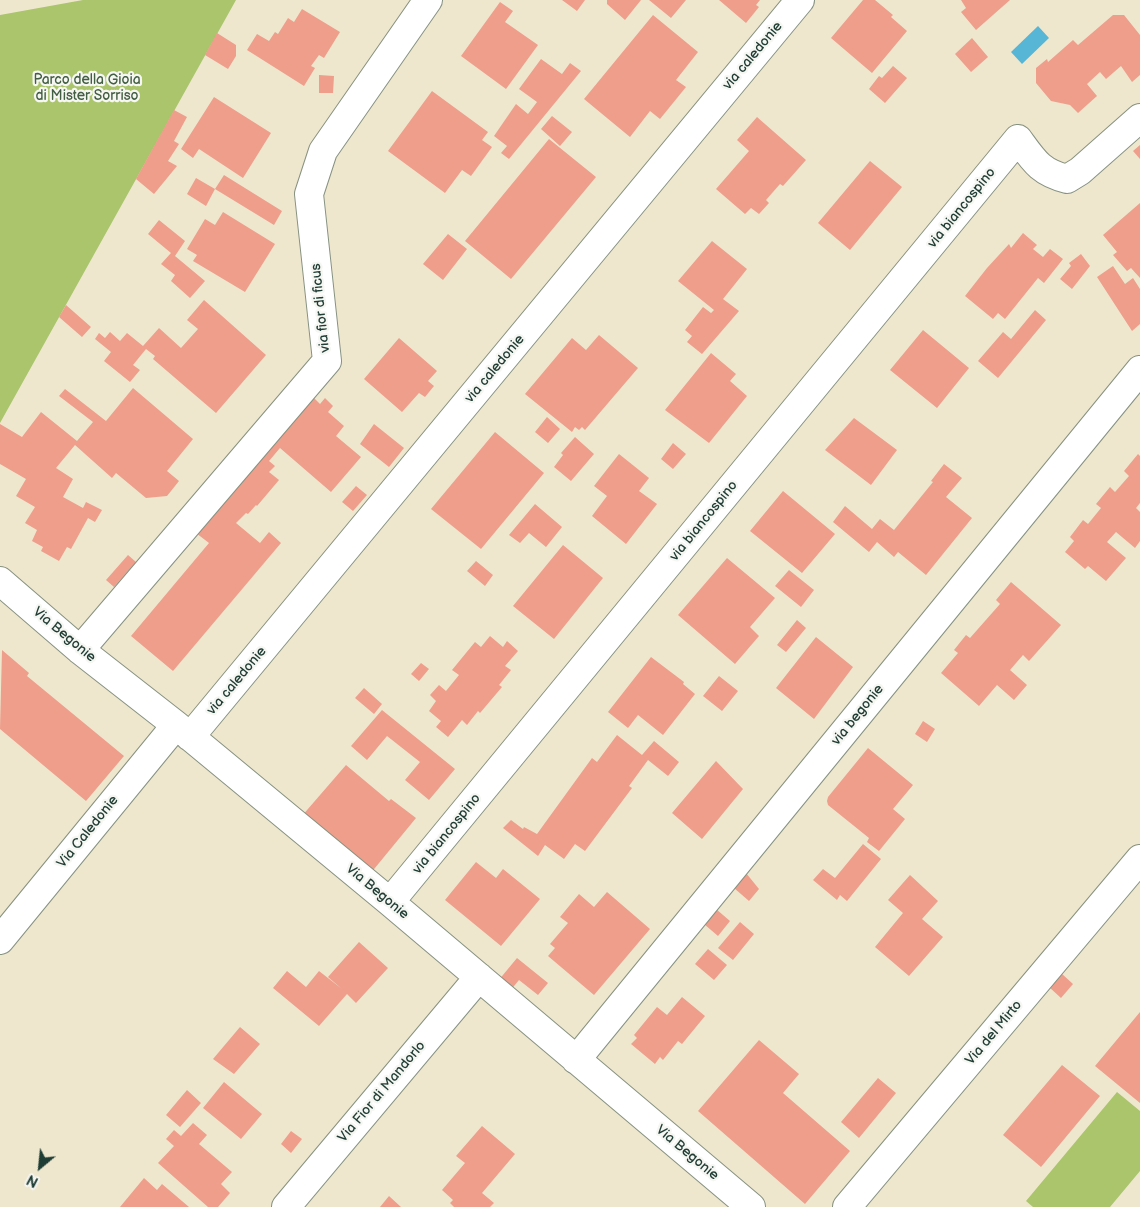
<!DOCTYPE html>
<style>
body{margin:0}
#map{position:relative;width:1140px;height:1207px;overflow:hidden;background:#eee7ce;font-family:"Balsamiq Sans",sans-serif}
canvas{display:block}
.north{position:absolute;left:15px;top:1142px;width:50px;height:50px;-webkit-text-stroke:4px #f6f6f2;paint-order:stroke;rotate:208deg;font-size:14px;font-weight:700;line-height:20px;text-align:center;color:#1f3d34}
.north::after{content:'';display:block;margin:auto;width:18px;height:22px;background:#1f3d34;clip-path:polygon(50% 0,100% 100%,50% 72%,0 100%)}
</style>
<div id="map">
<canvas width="1140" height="1207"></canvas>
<div class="north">N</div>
</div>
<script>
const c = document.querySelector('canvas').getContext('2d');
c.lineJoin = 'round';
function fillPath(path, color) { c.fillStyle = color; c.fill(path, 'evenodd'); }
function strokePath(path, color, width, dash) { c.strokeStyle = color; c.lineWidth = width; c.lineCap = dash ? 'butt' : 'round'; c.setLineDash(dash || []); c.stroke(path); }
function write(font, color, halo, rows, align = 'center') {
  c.font = font + ' "Balsamiq Sans",sans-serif'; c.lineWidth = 4.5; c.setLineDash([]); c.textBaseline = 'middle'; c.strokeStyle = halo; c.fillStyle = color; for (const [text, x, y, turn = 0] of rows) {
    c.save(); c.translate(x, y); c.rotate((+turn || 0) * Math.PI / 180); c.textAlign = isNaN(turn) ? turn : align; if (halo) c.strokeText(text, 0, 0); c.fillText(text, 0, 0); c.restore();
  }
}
fillPath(new Path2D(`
 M83 0H236L0 423V15Z
 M1117 1092 1140 1111V1171L1110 1207H1033L1026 1201Z`), '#aac56c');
fillPath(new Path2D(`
 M1038 26 1049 38 1022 64 1011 52Z`), '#57b6d6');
fillPath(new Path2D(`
 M562 0H585L577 11Z
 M607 0H641L625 20 607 4Z
 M649 0H686L671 18Z
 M719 0H760L756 5 759 7 746 23Z
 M863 0H875L893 15 891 17 907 31 872 73 831 38Z
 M961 0H1010L976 30 961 12 966 8Z
 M500 2 513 11 505 22 538 45 506 89 461 56Z
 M302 9 340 32 324 58 319 55 311 66 315 68 304 86 247 50 257 34 269 41 275 32 278 34 288 18 294 22Z
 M653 15 698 52 676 80 686 87 660 119 650 111 630 137 584 99Z
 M1113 15H1124L1140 35V75L1132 82 1121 66 1106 79 1100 72 1087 84 1097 96 1078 113 1070 105 1051 101 1036 83V68L1047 59 1048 62 1073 40 1078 45Z
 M217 33 236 45V56L228 69 205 55Z
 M972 38 988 57 971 72 955 54Z
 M541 59 562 74 570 63 581 71 509 159 501 153 507 146 494 136 516 104 528 114 537 102 519 89Z
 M893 66 907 78 885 103 869 89 879 76 882 78Z
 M319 75 334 76 333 93H319Z
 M432 91 488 132 482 140 492 147 471 176 462 170 445 193 388 151Z
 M214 97 271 133 243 178 199 149 193 158 181 149Z
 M174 110 187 117 174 141 179 144 168 161 177 166 154 194 136 179Z
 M552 116 572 132 560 146 541 129Z
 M757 117 806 160 783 186 780 184 766 200 769 203 759 214 751 208 745 214 716 189 749 151 737 140Z
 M549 139 596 177 511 279 465 241Z
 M1140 145V159L1133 151Z
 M870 161 902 187 850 250 818 223Z
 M224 175 282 211 274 225 215 189Z
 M196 178 215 189 206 206 187 194Z
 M1140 203V278L1131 268 1127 271 1113 255 1117 252 1103 235Z
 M223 212 275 244 245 292 193 261 197 255 187 249 205 219 215 225Z
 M159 220 185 241 175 256 205 281 190 298 171 281 175 275 161 264 171 253 148 234Z
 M1023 233 1037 245 1033 249 1043 257 1050 249 1063 259 1044 283 1038 278 1005 319 998 313 993 319 965 296 987 268 1009 244 1011 248Z
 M448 234 467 249 443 280 423 264Z
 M712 241 747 269 723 299 739 311 702 354 687 342 692 336 685 330 703 307 711 313 714 310 678 281Z
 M1081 254 1090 266 1072 289 1060 279 1071 266 1069 263Z
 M1113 266 1125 284 1133 278 1140 289V324L1132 331 1097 277Z
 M204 300 266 355 216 413 153 359 155 356 146 349 133 365 140 370 130 382 104 361 111 352 95 339 99 333 105 338 110 332 120 341 127 333 143 346 159 328 181 348 198 329 187 320Z
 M66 305 91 327 82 337 59 317Z
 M1035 310 1046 320 998 378 978 361 1003 332 1011 339Z
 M923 330 969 368 937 408 890 370Z
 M599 335 638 368 585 430 582 427 579 430 575 427 572 432 525 394 572 338 586 350Z
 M399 338 437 371 428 381 434 386 425 397 419 393 402 412 364 379Z
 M711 353 736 374 730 381 747 396 709 443 665 410Z
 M133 388 193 439 167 471 179 481 167 496 146 498 116 473 112 478 75 445 56 468 73 479 63 497 83 508 86 502 102 510 95 522 88 518 71 549 67 547 59 561 41 551 43 547 32 541 37 530 25 523 35 507 16 496 26 479 0 464V424L22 437 41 412 77 441 93 422 59 396 65 389 106 421Z
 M312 396 320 404 325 398 333 406 328 412 344 426 336 436 361 457 331 492 280 448 269 461 275 466 269 472 279 480 257 506 256 505 248 514 246 513 236 523 260 543 269 532 281 543 173 671 131 636 209 543 196 533Z
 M547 417 560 429 548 443 535 432Z
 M854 418 897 450 871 485 825 450Z
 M374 424 404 448 389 467 360 444Z
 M495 432 544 473 481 549 431 509Z
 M575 437 594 454 571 481 554 467 563 455 561 453Z
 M673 443 686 454 673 469 661 459Z
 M619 454 649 478 639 491 657 504 626 544 592 516 607 496 594 486Z
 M1138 454 1140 456V503L1136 508 1140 512V541L1135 548 1116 532 1107 542 1126 558 1106 581 1088 566 1085 569 1065 552 1074 541 1070 537 1083 520 1088 524 1101 508 1096 504 1110 487 1115 492 1129 476 1124 471Z
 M944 464 962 478 946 497 972 518 926 575 898 552 894 557 877 542 869 552 833 522 845 506 872 529 880 519 894 530 933 482 931 481Z
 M356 486 367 495 353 511 342 502Z
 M783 491 835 534 802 573 750 531Z
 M535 504 562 527 546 547 529 533 520 543 509 535Z
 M563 545 603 578 554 639 513 606Z
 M128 555 136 562 114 587 106 580Z
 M727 558 775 598 750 627 759 636 735 664 678 615Z
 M476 561 493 575 485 586 467 571Z
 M789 570 814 590 801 607 775 586Z
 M1011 582 1061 625 1029 661 1023 655 1010 670 1027 685 1014 700 997 685 979 706 941 673 958 653 954 650 966 635 970 638 1000 604 996 600Z
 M797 620 806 628 786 652 777 645Z
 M490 636 503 647 507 641 518 651 505 666 511 670 499 685 502 687 480 713 478 711 467 725 462 720 448 737 436 727 441 721 429 711 436 701 430 695 439 685 446 691 459 675 452 670 475 642 481 647Z
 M816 637 853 667 814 719 776 688Z
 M2 650 29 673 27 676 124 756 86 801 0 729Z
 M651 657 684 682 683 684 695 694 663 735 638 715 628 728 608 712Z
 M421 663 429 669 419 681 411 674Z
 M719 676 738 691 722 711 703 696Z
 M364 688 382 704 374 714 355 698Z
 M382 710 455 769 429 800 405 780 420 762 387 736 367 760 351 746Z
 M923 721 935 729 927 742 915 734Z
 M617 735 642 755 654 741 679 762 668 776 648 760 629 786 632 788 585 851 575 844 564 859 545 845 538 856 503 828 511 820 523 829 524 827 537 834 592 758 597 762Z
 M868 748 913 785 893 809 905 819 879 851 867 842 869 838 828 805 827 801 828 797Z
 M716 761 743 789 702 839 672 813Z
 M346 765 389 801 391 799 416 818 370 874 301 817Z
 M863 844 881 859 847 901 840 895 837 900 813 880 823 869 835 878Z
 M476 862 496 878 503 869 540 899 501 946 445 900Z
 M746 873 759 889 749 901 734 888Z
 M910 875 938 901 922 919 943 937 909 976 875 947 903 913 888 900Z
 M607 892 650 929 594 995 548 956 555 948 550 944 568 923 560 917 579 894 594 907Z
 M716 909 730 921 718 936 704 924Z
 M740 922 754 934 733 960 718 948Z
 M359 942 388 968 356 1003 347 994 319 1026 273 988 287 971 306 987 319 971 342 989 328 977Z
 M708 949 727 965 714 980 695 964Z
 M517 958 548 983 538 995 519 980 510 991 498 981Z
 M1061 973 1073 984 1061 998 1049 987Z
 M682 997 705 1016 682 1044 678 1041 663 1060 660 1057 655 1064 631 1044 637 1038 634 1035 657 1007 667 1015Z
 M1140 1012V1103L1095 1066Z
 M240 1027 260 1044 234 1074 213 1059Z
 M759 1040 799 1074 783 1093 850 1151 805 1204 698 1111Z
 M1062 1065 1100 1096 1041 1167 1003 1135Z
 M878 1078 896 1093 859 1138 841 1122Z
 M224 1082 262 1114 241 1139 203 1108Z
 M187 1090 201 1103 180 1127 166 1115Z
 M193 1123 207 1135 199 1144 232 1172 221 1184 230 1193 218 1207H208L158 1163 174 1146 166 1139 174 1130 181 1136Z
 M482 1126 515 1154 482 1193 494 1203 490 1207H454L450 1203 453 1200 442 1190 465 1163 456 1156Z
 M291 1131 302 1139 291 1153 281 1144Z
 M144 1178 157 1190 162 1184 189 1207H120Z
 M389 1196 401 1207H380Z`), '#ee9e8b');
const minor = new Path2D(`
 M0 581 80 650 176 725 390 902 751 1207
 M80 650 327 361 309 194 323 151 428 0
 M190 737 800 0
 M390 902 1018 139C1034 161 1040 172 1067 179L1080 171 1140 118
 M0 940 176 725
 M576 1060 1140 370
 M286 1207 479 977
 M847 1207 1140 859`);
strokePath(minor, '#869281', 30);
strokePath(minor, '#fff', 28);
write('14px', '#1f3d34', '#f6f6f2', [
 ["via caledonie",753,56,-50],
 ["via biancospino",962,208,-51],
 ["via fior di ficus",321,308,-96],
 ["via caledonie",495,369,-50],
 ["via biancospino",704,521,-51],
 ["Via Begonie",64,635,40],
 ["via caledonie",237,681,-50],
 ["via begonie",858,715,-51],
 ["Via Caledonie",88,832,-51],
 ["via biancospino",447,834,-51],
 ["Via Begonie",377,892,40],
 ["Via del Mirto",994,1033,-50],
 ["Via Fior di Mandorlo",382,1092,-50],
 ["Via Begonie",687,1153,40]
]);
write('14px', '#425f42', '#f6f6f2', [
 ["Parco della Gioia",87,80],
 ["di Mister Sorriso",87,96]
]);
</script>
